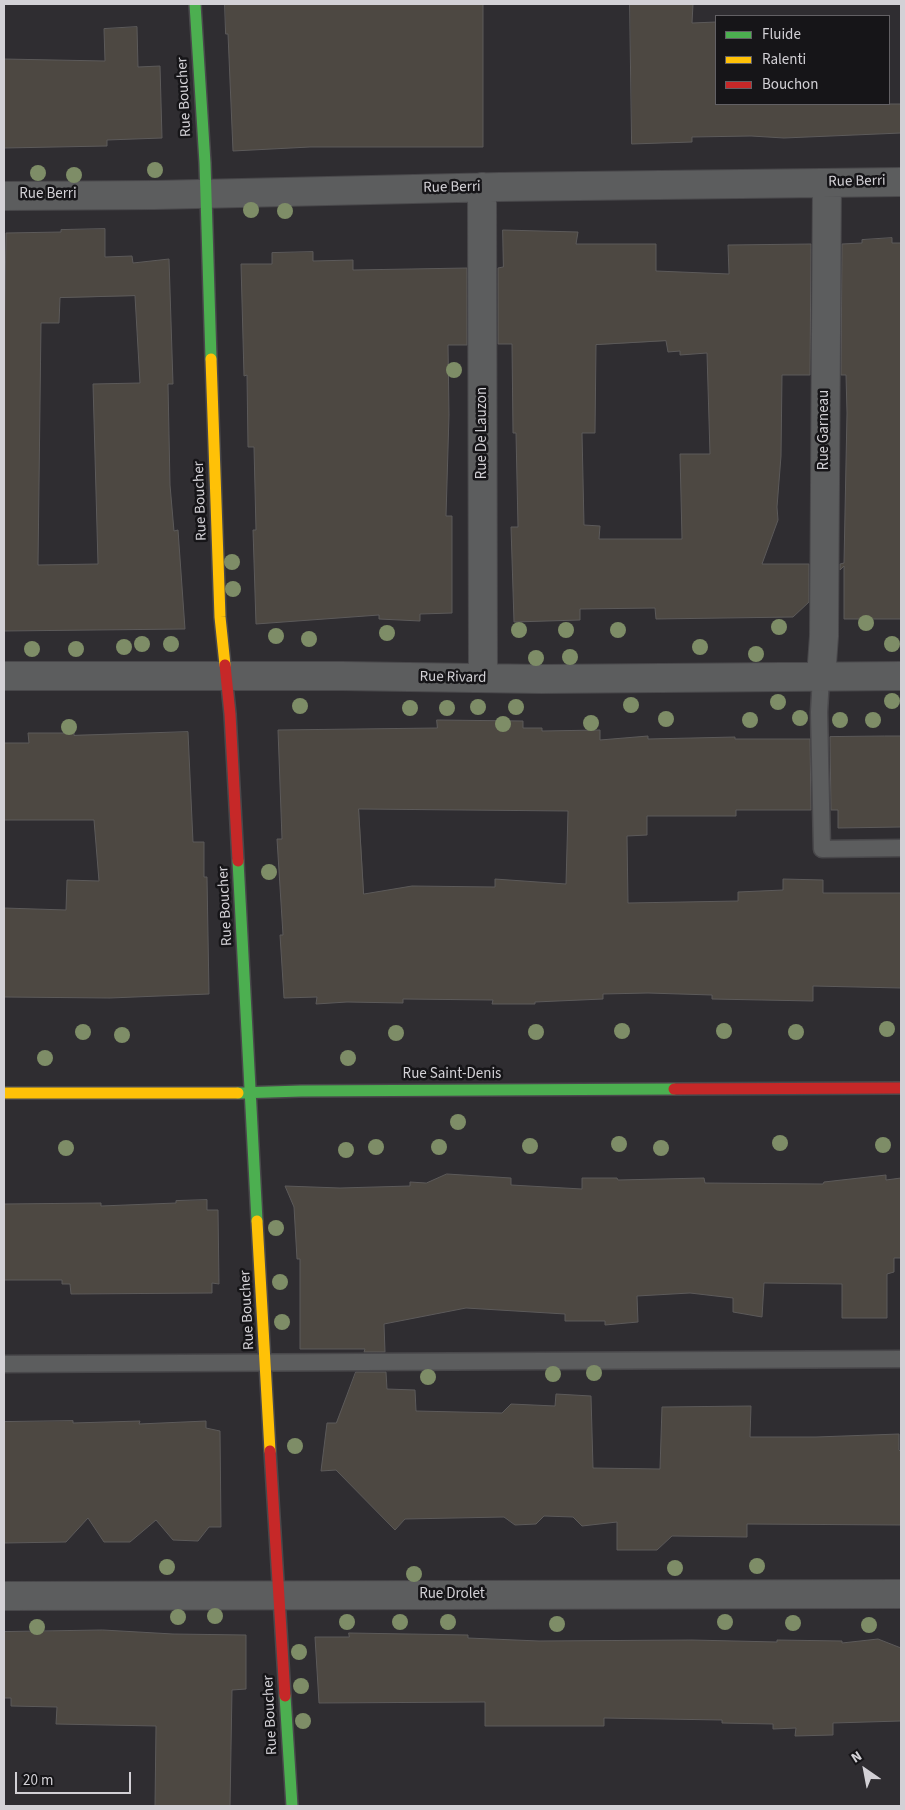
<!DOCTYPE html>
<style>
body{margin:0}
#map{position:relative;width:905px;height:1810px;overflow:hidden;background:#2f2d31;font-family:"Source Sans 3",sans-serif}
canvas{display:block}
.frame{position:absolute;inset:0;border:5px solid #d3d1d6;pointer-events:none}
.legend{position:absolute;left:715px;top:15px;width:175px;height:90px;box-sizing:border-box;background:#161518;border:1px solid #626064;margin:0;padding:6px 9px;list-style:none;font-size:15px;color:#d3d1d6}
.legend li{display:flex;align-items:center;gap:10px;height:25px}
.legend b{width:25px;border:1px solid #626064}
.north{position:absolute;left:840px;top:1745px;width:50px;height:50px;-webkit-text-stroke:4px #161518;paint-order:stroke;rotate:327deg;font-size:14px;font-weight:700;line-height:20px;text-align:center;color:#d3d1d6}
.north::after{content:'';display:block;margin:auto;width:18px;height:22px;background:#d3d1d6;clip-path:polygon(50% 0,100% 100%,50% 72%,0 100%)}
.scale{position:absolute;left:15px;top:1772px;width:116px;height:22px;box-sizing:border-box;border:2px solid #d3d1d6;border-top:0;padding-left:6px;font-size:15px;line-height:18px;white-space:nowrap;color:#d3d1d6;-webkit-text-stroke:4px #161518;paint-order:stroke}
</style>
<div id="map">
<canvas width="905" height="1810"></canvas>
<div class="frame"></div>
<ul class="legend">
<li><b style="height:6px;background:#4caf50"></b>Fluide</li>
<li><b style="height:6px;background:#ffc107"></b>Ralenti</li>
<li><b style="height:6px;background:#c62828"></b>Bouchon</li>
</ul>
<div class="north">N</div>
<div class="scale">20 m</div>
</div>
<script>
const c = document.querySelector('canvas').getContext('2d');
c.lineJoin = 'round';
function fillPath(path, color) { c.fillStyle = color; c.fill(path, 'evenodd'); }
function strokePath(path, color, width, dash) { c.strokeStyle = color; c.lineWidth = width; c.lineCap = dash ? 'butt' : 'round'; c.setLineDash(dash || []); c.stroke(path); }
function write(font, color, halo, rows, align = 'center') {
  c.font = font + ' "Source Sans 3",sans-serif'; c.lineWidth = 5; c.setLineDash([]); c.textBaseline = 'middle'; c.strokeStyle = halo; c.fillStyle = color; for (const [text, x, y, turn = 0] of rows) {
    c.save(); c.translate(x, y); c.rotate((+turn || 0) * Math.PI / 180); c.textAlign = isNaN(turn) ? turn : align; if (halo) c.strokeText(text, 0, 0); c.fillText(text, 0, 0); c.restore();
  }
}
const building = new Path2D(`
 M225 4H483V147H310L233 151 228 34H226Z
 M630 4H693L692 23 716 22V104H901V133L784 138 751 136 692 137V142L632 144Z
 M137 27 138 67 160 66 162 138 107 140V146L4 148V59L105 61 104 29Z
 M105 229V257L132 256 133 263 169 259 173 384H168L170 485 174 531 178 530 185 629 4 631V348L6 233 61 232V230ZM135 296 140 383 93 384 98 564 38 565 41 323H59L60 298Z
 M503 230 578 232 576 244H656V271L729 274 728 245 811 244 810 375H782L781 456 777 507 778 520 762 564H809V602L793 617 656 619 655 608 580 609V620L514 622 511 527H518L516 433H513L512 344H498V268L503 267ZM666 341 668 352 680 351V355L707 353 710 454H680L682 539H599L600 526 584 525 582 433H595L596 345Z
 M892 238V243H901V619H844V566L840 570V564L844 563 847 413 846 375H841L842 244 862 243V240Z
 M313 252V261L353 260V270L467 268V345H448L449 415 446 516H452V613L420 614V621L379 619V615L256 624 253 530H256L254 447H248L247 375 244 376 241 264H272V253Z
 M437 720 523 721V728H542V731L600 730V740L648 736V739L735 737V739H810L811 810H736V816H647V835L627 836 628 903 738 901V892L783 890V879L823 880V893H901V988L813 986V1001L712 999V995L648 993 603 994V999L535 1002V1004H492L493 1000 403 999V1003L347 1002 316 1004 317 997 284 998 280 935H283L277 839H282L278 730 437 728ZM359 809 568 811 566 884 495 879V887L412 886 364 894Z
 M188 732 193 842H204V877H207L209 994 110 998 4 997V908L66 910 67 880 99 881 94 820H4V743H29L28 733H74V735Z
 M885 736H901V827L838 828V810H831L830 737Z
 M447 1174 511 1178V1185L582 1189V1178H617L618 1180 704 1178 705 1183 823 1184 824 1182 886 1175V1180L901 1178V1258H894V1272L887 1274V1318H842V1284L764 1283 762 1317 733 1312V1298L690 1293 637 1296 638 1322 605 1325V1321H565V1314L466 1308 384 1324 385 1352H364L365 1349H300V1259H297L294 1207 285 1186 340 1188 410 1186V1182L426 1183Z
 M207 1200V1210H218L219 1284 212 1283V1293L71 1294 70 1284H62V1280H4V1204L101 1203V1206L176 1203V1201Z
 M356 1372H386L387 1389 415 1390 416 1411 502 1413 511 1404 555 1406 556 1394 591 1396 593 1468 660 1469 662 1407 751 1406 750 1437H816L899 1434V1450L901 1452V1525L747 1524V1537L672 1536 657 1550H617V1522L582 1526 573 1517 544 1516 536 1524 515 1525 504 1517 405 1519 395 1530 336 1470 321 1471 327 1423H336Z
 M73 1421V1423L140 1421 139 1424 206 1421V1428L220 1431 221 1527H209L198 1541 173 1540 156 1520 130 1542H104L88 1518 66 1542 4 1543V1422Z
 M103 1630 173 1634 246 1635V1689L232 1690 230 1806H155L156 1726 56 1724 57 1707 11 1706V1698H4V1632Z
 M349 1633 468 1635V1638L539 1641 692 1640 777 1642V1640L842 1641V1643L878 1639 901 1648V1721L833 1723V1735L795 1736 796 1728 773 1729V1724L722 1723V1720L604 1718V1726H485V1702L319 1703 315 1637H349Z`);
fillPath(building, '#4d4842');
strokePath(building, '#5c5a5a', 1);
const lane = new Path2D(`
 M821 677 819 712 822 849 901 848
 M4 1364 901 1359`);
const street = new Path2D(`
 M482 187 483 678
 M4 196 155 195 500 187 901 182
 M4 676H342L541 679 901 676
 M821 677 824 636 827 183
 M4 1596 901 1594`);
const fast = new Path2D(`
 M195 4 205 163 211 359
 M238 861 257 1221
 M238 1093 301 1091 674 1089
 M285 1696 292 1806`);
const slow = new Path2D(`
 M211 359 220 617 225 665
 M4 1093H238
 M257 1221 270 1451`);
const jam = new Path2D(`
 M225 665 230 714 238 861
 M674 1089 901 1088
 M270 1451 285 1696`);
strokePath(lane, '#49484b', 19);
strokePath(street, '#49484b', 30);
strokePath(fast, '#49484b', 14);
strokePath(slow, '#49484b', 14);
strokePath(jam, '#49484b', 14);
strokePath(lane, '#5c5d5e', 16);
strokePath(street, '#5c5d5e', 28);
strokePath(fast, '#4caf50', 11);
strokePath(slow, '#ffc107', 11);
strokePath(jam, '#c62828', 11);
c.fillStyle = '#7e8d67';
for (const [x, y] of [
 [155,170],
 [38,173],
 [74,175],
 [251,210],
 [285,211],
 [454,370],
 [232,562],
 [233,589],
 [866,623],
 [779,627],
 [519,630],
 [566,630],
 [618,630],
 [387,633],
 [276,636],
 [309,639],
 [142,644],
 [171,644],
 [892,644],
 [124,647],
 [700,647],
 [32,649],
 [76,649],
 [756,654],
 [570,657],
 [536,658],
 [892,701],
 [778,702],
 [631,705],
 [300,706],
 [478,707],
 [516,707],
 [410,708],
 [447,708],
 [800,718],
 [666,719],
 [750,720],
 [840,720],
 [873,720],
 [591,723],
 [503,724],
 [69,727],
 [269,872],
 [887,1029],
 [622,1031],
 [724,1031],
 [83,1032],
 [536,1032],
 [796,1032],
 [396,1033],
 [122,1035],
 [45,1058],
 [348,1058],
 [458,1122],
 [780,1143],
 [619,1144],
 [883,1145],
 [530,1146],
 [376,1147],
 [439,1147],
 [66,1148],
 [661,1148],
 [346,1150],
 [276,1228],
 [280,1282],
 [282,1322],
 [594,1373],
 [553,1374],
 [428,1377],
 [295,1446],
 [757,1566],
 [167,1567],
 [675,1568],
 [414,1574],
 [215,1616],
 [178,1617],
 [347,1622],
 [400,1622],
 [448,1622],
 [725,1622],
 [793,1623],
 [557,1624],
 [869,1625],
 [37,1627],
 [299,1652],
 [301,1686],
 [303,1721]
]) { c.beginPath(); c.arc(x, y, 8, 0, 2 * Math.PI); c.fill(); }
write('15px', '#d3d1d6', '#161518', [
 ["Rue Boucher",185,97,-93],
 ["Rue Berri",857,182,-1],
 ["Rue Berri",452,188,-1],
 ["Rue Berri",48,195],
 ["Rue Garneau",825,430,-90],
 ["Rue De Lauzon",483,433,-90],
 ["Rue Boucher",201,501,-92],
 ["Rue Rivard",453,678,1],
 ["Rue Boucher",226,906,-93],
 ["Rue Saint-Denis",452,1075],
 ["Rue Boucher",248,1310,-93],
 ["Rue Drolet",452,1595],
 ["Rue Boucher",271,1715,-93]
]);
</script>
